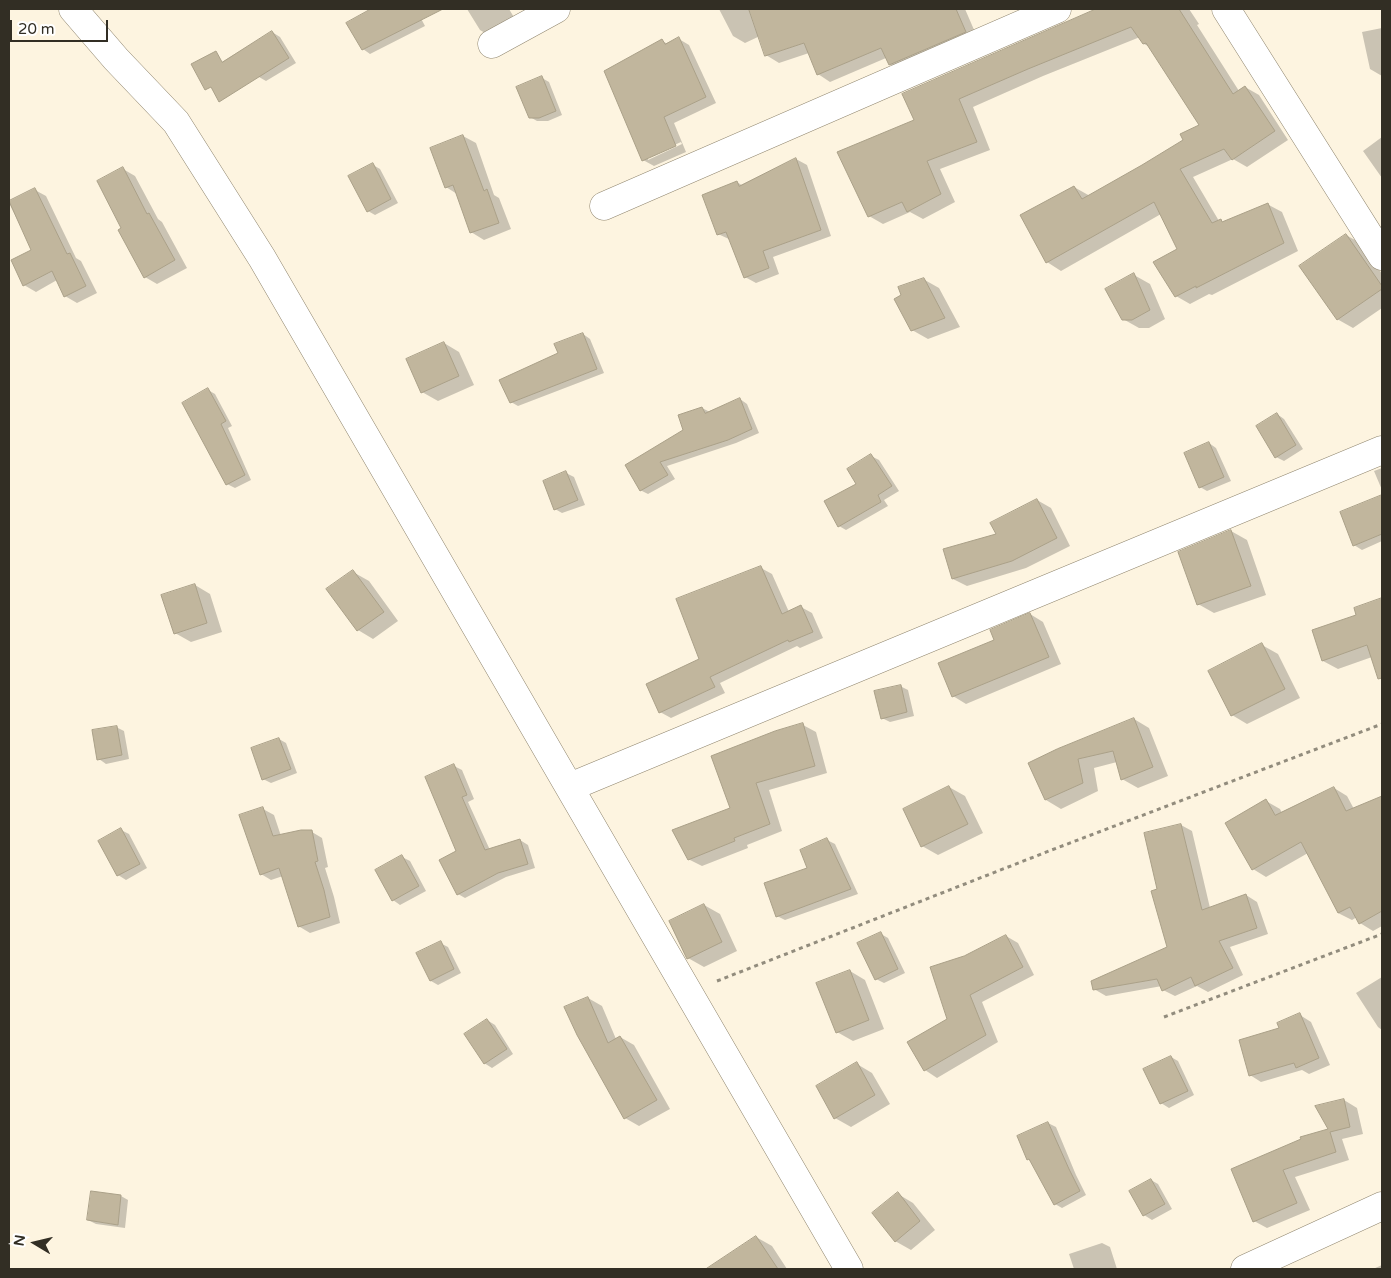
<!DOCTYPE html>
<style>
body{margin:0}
#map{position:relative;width:1391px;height:1278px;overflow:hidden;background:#fdf4e0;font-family:"Varela Round",sans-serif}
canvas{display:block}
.frame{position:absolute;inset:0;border:10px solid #322e24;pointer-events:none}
.north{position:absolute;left:10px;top:1218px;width:50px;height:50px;-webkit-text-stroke:4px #fff;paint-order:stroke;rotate:279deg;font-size:14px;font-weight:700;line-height:20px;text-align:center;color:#322e24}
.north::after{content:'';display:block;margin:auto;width:18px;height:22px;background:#322e24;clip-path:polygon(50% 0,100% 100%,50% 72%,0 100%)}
.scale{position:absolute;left:10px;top:20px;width:98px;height:22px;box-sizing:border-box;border:2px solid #322e24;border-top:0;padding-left:6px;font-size:15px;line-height:18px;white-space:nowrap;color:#322e24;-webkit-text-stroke:4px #fff;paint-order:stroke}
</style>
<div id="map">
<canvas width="1391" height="1278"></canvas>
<div class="frame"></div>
<div class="north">N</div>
<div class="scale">20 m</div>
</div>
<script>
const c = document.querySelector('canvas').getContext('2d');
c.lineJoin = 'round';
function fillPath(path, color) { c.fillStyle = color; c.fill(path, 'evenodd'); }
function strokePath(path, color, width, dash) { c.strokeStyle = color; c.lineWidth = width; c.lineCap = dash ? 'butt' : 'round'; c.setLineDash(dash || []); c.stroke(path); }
fillPath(new Path2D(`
 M373 9H416L425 26 370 54 363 49 348 23Z
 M467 9H509L518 24 495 39 480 30Z
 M719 9H965L978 39 902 72 890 64 886 58 830 82 818 74 809 53 779 63 766 55 760 36 745 43 733 36Z
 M1107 9H1189L1199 24 1197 25 1239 91 1245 87 1259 95 1288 140 1247 167 1233 159 1193 177 1219 221 1225 223 1267 204 1282 212 1298 251 1212 295 1209 294 1190 304 1176 296 1179 250 1161 214 1061 271 1047 262 1022 216 1074 187 1090 196 1184 141 1200 126 1150 47 1144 44 1140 37 1043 76 973 107 990 150 940 169 955 202 923 219 910 212 883 224 869 216 915 121 1090 21Z
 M1382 28V76L1370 69 1362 32Z
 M272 32 280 37 296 63 266 81 259 77 247 48Z
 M679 39 689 45 716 103 674 123 686 152 654 166 643 160 662 41 668 44ZM681 142 682 144 648 160V157Z
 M542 78 549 82 562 115 548 121H537L530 117Z
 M463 136 476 143 494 195 499 198 511 229 484 240 471 232 457 194 446 187Z
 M1382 137V178L1363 151Z
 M796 159 807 165 831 236 773 257 779 274 756 283 745 277 731 240 718 234 737 182 743 186Z
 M373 165 380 169 398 203 375 215 368 211Z
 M123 169 135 176 158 219 162 222 187 268 157 284 145 277 123 229Z
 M35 190 46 196 76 258 81 261 97 293 77 303 65 296 57 280 36 292 24 285 33 251 9 203Z
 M1346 235 1362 244 1382 274V308L1353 328 1337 319Z
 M1134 275 1150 284 1165 319 1149 328H1139L1123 319Z
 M923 279 939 288 960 327 928 339 912 330Z
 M583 334 590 339 604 373 518 406 511 402 559 353Z
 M444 343 459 352 474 385 438 401 422 392Z
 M208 390 215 394 232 426 228 428 251 480 235 488 227 484Z
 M740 399 747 404 759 433 736 443 667 466 675 479 648 494 640 490 626 465 685 431 702 408 710 412Z
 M1277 414 1284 419 1303 449 1284 461 1276 457Z
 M1209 443 1216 448 1231 481 1207 491 1200 487Z
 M871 456 879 460 899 491 884 500 888 506 846 530 839 526Z
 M1382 468V490L1374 471Z
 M566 473 574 477 585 505 562 513 555 509Z
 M1037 500 1051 508 1070 546 1026 568 967 586 953 579 997 535Z
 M1375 507 1382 524V541L1362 550 1354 545Z
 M1231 531 1247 540 1266 595 1214 613 1198 604Z
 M761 568 772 574 789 612 801 607 812 613 823 638 800 648 797 646 720 683 725 693 671 718 660 712 701 659Z
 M353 572 369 581 398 621 373 639 358 630Z
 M195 585 210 594 222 632 191 642 175 633Z
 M1382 599V666L1373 661 1372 657 1338 669 1323 661 1358 616 1355 609Z
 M1030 614 1043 622 1061 664 966 704 953 696 996 641Z
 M1262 645 1278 654 1300 698 1247 724 1232 715Z
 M900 686 908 690 914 716 890 722 882 718Z
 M1134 719 1149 728 1168 776 1138 788 1122 779 1117 762 1094 768 1098 791 1061 809 1046 800 1030 764Z
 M803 725 816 732 827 773 769 790 782 831 747 845 748 848 702 866 688 859Z
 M116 727 124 731 129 759 106 764 99 759Z
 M279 739 286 743 297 773 271 783 263 779Z
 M454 766 462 770 474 799 468 802 490 850 520 840 528 845 535 868 506 877 465 898 458 894Z
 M949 787 965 796 983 833 938 855 922 846Z
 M1334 788 1347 796 1354 809 1382 798V926L1373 931 1360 923 1357 917 1352 920 1338 913 1308 853 1266 877 1253 869 1266 801 1280 809 1282 813Z
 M263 809 274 815 281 836 312 832 322 838 328 867 325 868 334 897 340 923 310 933 300 927 283 876 271 880 261 874Z
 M1181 825 1192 831 1210 908 1246 895 1257 902 1268 934 1230 947 1243 975 1208 992 1197 986 1175 996 1163 990 1162 986 1106 996 1094 989 1168 947 1159 890Z
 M121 830 129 834 147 868 126 880 118 875 100 842Z
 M827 840 835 844 858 894 785 920 777 916Z
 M402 857 410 861 426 891 400 905 393 900Z
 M704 905 720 914 737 951 704 967 688 958Z
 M881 934 888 938 905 973 884 983 876 979Z
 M1006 936 1018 943 1034 975 982 1002 998 1042 937 1078 925 1070 948 1019 964 957Z
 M440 943 448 947 461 973 438 985 431 981Z
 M850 971 865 980 884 1029 853 1041 837 1032Z
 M1382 977V1030L1378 1027 1356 993Z
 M588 998 602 1006 616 1039 620 1037 634 1045 670 1109 639 1126 625 1118Z
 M1300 1015 1311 1022 1330 1065 1309 1074 1302 1070 1261 1082 1250 1075 1281 1029Z
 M487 1020 495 1025 513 1054 492 1068 484 1063Z
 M1171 1057 1178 1061 1194 1095 1169 1108 1161 1103 1145 1070Z
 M857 1064 872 1073 890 1104 851 1127 835 1118Z
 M1344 1100 1357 1108 1363 1134 1342 1139 1349 1160 1295 1177 1310 1210 1267 1228 1254 1221 1233 1170 1329 1129Z
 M1048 1123 1056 1127 1076 1175 1086 1195 1062 1208 1055 1204 1032 1162 1028 1159Z
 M1151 1180 1158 1184 1172 1209 1152 1220 1144 1215Z
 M898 1194 913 1203 935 1230 911 1250 895 1241Z
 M121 1196 128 1200 125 1228 96 1224 88 1220Z
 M756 1237 772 1246 787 1269H741L731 1254Z
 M1102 1243 1110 1247 1117 1269H1074L1069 1254Z
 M1382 1265V1269H1373Z`), '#0003');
const building = new Path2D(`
 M371 9H443L362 50 346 23Z
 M749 9H956L966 32 889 65 881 48 817 75 804 43 765 56Z
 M1096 9H1179L1233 94 1245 86 1275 131 1232 160 1224 149 1180 169 1212 223 1221 219 1222 222 1268 203 1284 243 1196 288V286L1175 297 1153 262 1177 249 1154 202 1046 263 1020 215 1074 186 1082 199 1142 165 1183 140 1180 134 1199 125 1146 43 1143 44 1131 27 1028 69 959 99 977 142 927 161 941 194 907 212 902 202 868 217 837 152 914 120 902 94Z
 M272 31 289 58 219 102 211 87 205 90 191 64 216 51 222 62Z
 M679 37 706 97 664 117 676 146 642 161 604 71 662 39 665 44Z
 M542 76 556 111 539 118H529L516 87Z
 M463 135 484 191 487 189 499 223 470 233 453 185 445 188 430 148Z
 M796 158 821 230 763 251 769 268 744 278 726 232 717 235 702 195 737 181 739 186Z
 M373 163 391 199 367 212 348 176Z
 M123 167 147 214 149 213 175 260 144 278 118 230 121 228 97 181Z
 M35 188 67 254 70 253 86 286 64 297 52 271 23 286 11 260 31 250 9 201Z
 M1346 234 1382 286V289L1337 320 1299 266Z
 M1134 273 1150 310 1132 320H1122L1105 289Z
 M924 278 945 318 911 331 894 299 901 295 898 287Z
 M583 333 597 369 510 403 499 380 558 353 554 344Z
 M444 342 459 376 421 393 406 359Z
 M208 388 226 421 221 424 245 475 226 485 182 403Z
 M740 398 752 429 728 440 660 462 668 475 640 491 625 465 683 430 678 415 702 407 705 413Z
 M1277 413 1296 445 1275 458 1256 426Z
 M1209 442 1224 477 1199 488 1184 453Z
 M871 454 892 486 878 495 881 502 838 527 824 501 856 484 847 469Z
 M566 471 578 500 554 510 543 481Z
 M1382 495V534L1353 546 1340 512Z
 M1037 499 1057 538 1012 561 952 579 943 549 996 534 990 523Z
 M1231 530 1251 586 1197 605 1178 552Z
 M761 566 782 614 801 605 813 632 789 642 788 640 710 677 715 687 659 713 646 684 699 659 676 599Z
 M353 570 384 612 357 631 326 589Z
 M195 584 207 623 174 634 161 595Z
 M1382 598V678L1378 679 1367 645 1322 661 1312 630 1356 615 1354 608Z
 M1030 613 1049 657 952 697 938 663 994 640 990 630Z
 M1262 643 1285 689 1231 716 1208 671Z
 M901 685 907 712 881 719 874 691Z
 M1134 718 1153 767 1121 780 1113 751 1078 759 1083 783 1045 800 1028 763 1057 749Z
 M803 723 815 766 756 783 770 824 734 838 735 841 688 860 672 830 730 808 711 756 775 731Z
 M117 726 122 755 97 760 92 730Z
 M279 738 291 769 262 780 251 748Z
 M454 764 467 795 462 797 485 850 520 839 528 864 498 873 457 895 439 860 456 851 425 777Z
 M949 786 968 824 921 847 903 809Z
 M1334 787 1346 811 1382 796V911L1359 924 1350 907 1338 913 1301 842 1252 870 1225 823 1266 799 1275 815Z
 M263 807 273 836 301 830H312L318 861 315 862 324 890 330 917 298 927 279 868 260 875 239 815Z
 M1181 824 1202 910 1246 894 1257 928 1219 941 1233 968 1195 986 1191 977 1162 991 1157 979 1093 990 1091 981 1167 947 1151 891 1157 889 1144 833Z
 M121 828 140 864 117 876 98 841Z
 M827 838 851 889 776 917 764 883 807 868 800 850Z
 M402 855 419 886 392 901 375 870Z
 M704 904 722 942 687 959 669 921Z
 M881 932 898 969 875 980 857 943Z
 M1006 935 1023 967 970 995 986 1035 924 1071 907 1042 947 1019 930 967 964 956Z
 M441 941 454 969 430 981 416 953Z
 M850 970 869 1020 836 1033 816 983Z
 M588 997 608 1043 620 1036 657 1100 624 1119 577 1035 564 1007Z
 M1300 1013 1319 1058 1296 1068 1294 1063 1249 1076 1239 1040 1279 1028 1277 1023Z
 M487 1019 507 1049 484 1064 464 1034Z
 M1171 1056 1188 1091 1160 1104 1143 1069Z
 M857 1062 875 1095 834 1119 816 1086Z
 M1344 1099 1350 1127 1330 1132 1336 1152 1283 1170 1297 1203 1253 1222 1231 1169 1301 1139 1300 1137 1328 1129 1315 1106Z
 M1048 1122 1069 1169 1080 1191 1054 1205 1029 1159 1027 1160 1017 1136Z
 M1151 1179 1165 1204 1143 1216 1129 1191Z
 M91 1191 121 1195 118 1225 87 1220Z
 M898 1192 920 1221 895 1242 872 1213Z
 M756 1236 778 1269H706Z`);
fillPath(building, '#c1b69d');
strokePath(building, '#aaa088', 1);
const minor = new Path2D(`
 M73 9 116 59 176 122 262 258 849 1269
 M1226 9 1382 256
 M492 44 556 9
 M604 206 1057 9
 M570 787 1382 450
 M1245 1269 1382 1206`);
strokePath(minor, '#8f856e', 29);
strokePath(new Path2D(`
 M717 981 1049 851 1382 724
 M1164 1017 1382 934`), '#928c7d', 3, [4, 4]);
strokePath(minor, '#fff', 28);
</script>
